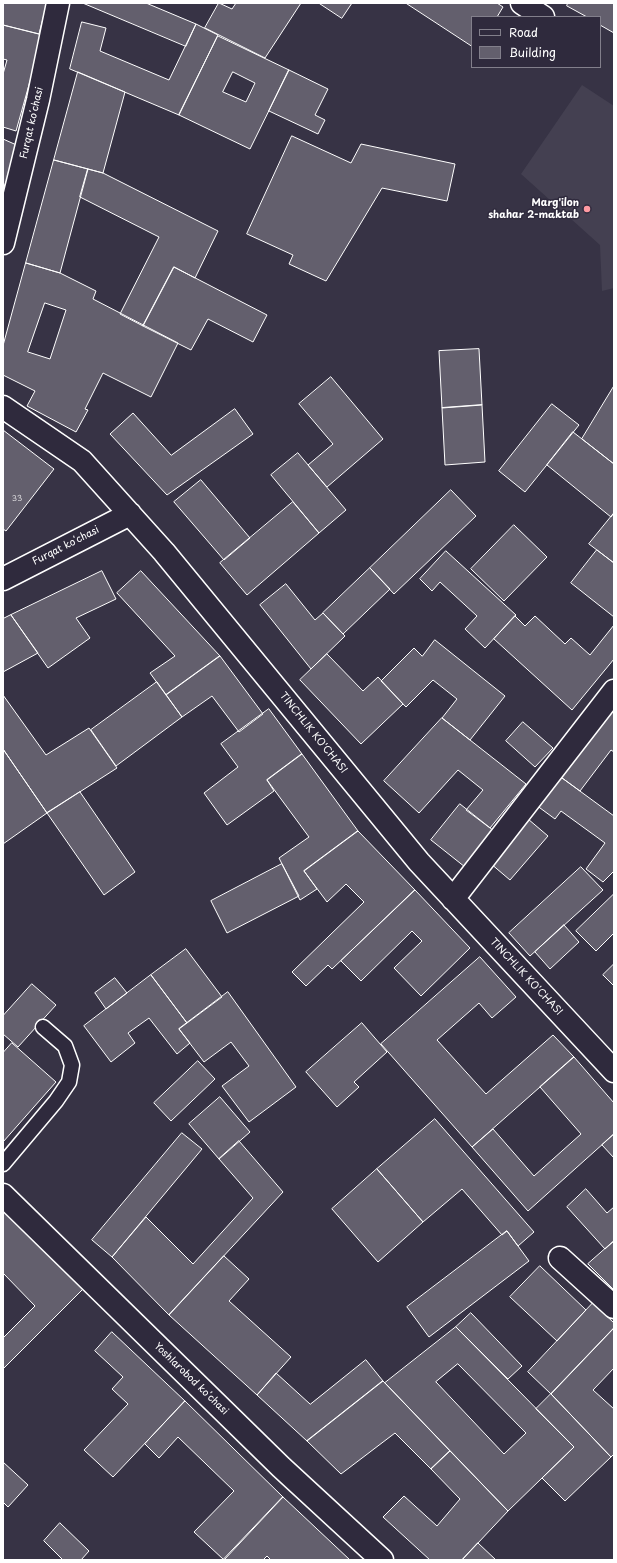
<!DOCTYPE html>
<meta charset="utf-8">
<style>
body{margin:0}
#map{position:relative;width:617px;height:1563px;overflow:hidden;background:#373345;font-family:"Playpen Sans",sans-serif}
canvas{display:block}
.frame{position:absolute;inset:0;border:4px solid #fff;pointer-events:none}
.legend{position:absolute;left:471px;top:16px;width:130px;height:52px;box-sizing:border-box;background:#2f2a3d;border:1px solid #827f8b;margin:0;padding:5px 7px;list-style:none;font-size:12px;color:#fff}
.legend li{display:flex;align-items:center;gap:8px;height:20px}
.legend b{width:20px;border:1px solid #827f8b}
</style>
<div id="map">
<canvas width="617" height="1563"></canvas>
<div class="frame"></div>
<ul class="legend">
<li><b style="height:5px;background:#2f2a3d"></b>Road</li>
<li><b style="height:11px;background:#635f6d"></b>Building</li>
</ul>
</div>
<script>
const c = document.querySelector('canvas').getContext('2d');
c.lineJoin = 'round';
function fillPath(path, color) { c.fillStyle = color; c.fill(path, 'evenodd'); }
function strokePath(path, color, width, dash) { c.strokeStyle = color; c.lineWidth = width; c.lineCap = dash ? 'butt' : 'round'; c.setLineDash(dash || []); c.stroke(path); }
function write(font, color, halo, rows, align = 'center') {
  c.font = font + ' "Playpen Sans",sans-serif'; c.lineWidth = 3; c.setLineDash([]); c.textBaseline = 'middle'; c.strokeStyle = halo; c.fillStyle = color; for (const [text, x, y, turn = 0] of rows) {
    c.save(); c.translate(x, y); c.rotate((+turn || 0) * Math.PI / 180); c.textAlign = isNaN(turn) ? turn : align; if (halo) c.strokeText(text, 0, 0); c.fillText(text, 0, 0); c.restore();
  }
}
fillPath(new Path2D(`
 M582 85 614 106V288L602 291 600 245 521 174Z`), '#444051');
const building = new Path2D(`
 M3 3H47L39 34 3 25Z
 M83 3H146L196 24 186 46Z
 M219 3 232 9 236 3H301L265 58 205 28Z
 M319 3H352L342 18Z
 M406 3H497L503 7 497 17H472V46Z
 M568 3H614V33L600 25V17H587L567 6Z
 M82 22 106 28 100 51 169 80 196 24 218 35 179 115 70 69Z
 M3 25 43 35 16 131 3 127V74L7 60 3 59Z
 M218 36 289 70 250 149 179 115ZM233 72 255 83 246 102 223 92Z
 M289 70 328 89 315 115 325 120 318 134 269 111Z
 M78 72 125 92 103 173 54 160Z
 M292 136 351 163 361 144 455 164 447 201 382 188 326 281 289 264 293 255 247 234Z
 M3 139 21 147 3 189Z
 M54 160 88 169 60 273 26 263Z
 M88 169 103 173 218 231 195 278 174 267 143 326 120 314 159 237 80 197Z
 M26 263 60 273 96 291 93 299 178 343 151 397 103 373 85 409 88 410 76 432 27 406 35 391 3 375V346ZM45 303 66 310 50 359 28 352Z
 M174 267 267 315 253 342 208 319 191 350 143 326Z
 M479 349 482 405 442 408 439 351Z
 M331 377 383 439 327 487 308 465 333 444 299 404Z
 M614 386V464L582 439Z
 M552 404 579 425 525 492 499 471Z
 M482 405 485 462 445 465 442 408Z
 M235 409 253 434 167 495 110 434 133 413 171 455Z
 M3 430 54 469 6 531 3 529Z
 M573 432 614 464V513L611 517 547 465Z
 M298 453 346 510 319 533 271 475Z
 M201 480 250 538 224 560 174 502Z
 M451 490 476 516 394 594 370 568Z
 M293 502 319 533 247 595 220 563Z
 M614 513V563L589 544Z
 M514 525 547 557 504 601 471 569Z
 M597 550 614 563V617L571 583Z
 M446 551 516 615 485 648 465 629 477 616 440 582 432 591 420 579Z
 M370 568 390 589 343 634 323 613Z
 M102 571 116 599 76 618 90 638 48 668 11 615Z
 M141 571 220 656 166 695 150 673 175 656 117 593Z
 M286 584 315 620 323 613 345 636 311 669 260 605Z
 M11 615 38 653 3 672V619Z
 M515 616 525 626 535 616 565 644 571 638 590 655 614 625V659L572 710 494 639Z
 M435 640 505 696 470 740 442 718 457 699 433 680 406 707 381 681 414 648 422 656Z
 M327 654 363 691 378 677 403 704 361 744 300 680Z
 M220 656 263 714 239 732 212 696 182 717 166 695Z
 M157 682 182 717 116 766 91 730Z
 M3 695 46 755 89 728 117 768 47 813 3 749Z
 M608 708 614 712V752L611 750 580 791 558 775Z
 M269 709 302 754 267 780 274 791 227 825 204 793 238 767 221 744Z
 M442 718 526 784 490 828 466 810 483 790 458 770 419 813 384 781Z
 M523 722 553 748 535 767 506 741Z
 M3 749 47 813 3 844Z
 M302 754 358 831 304 871 317 889 300 900 279 858 309 837 267 780Z
 M558 775 614 816V871L603 882 586 869 605 843 561 811 555 819 536 805Z
 M80 792 135 872 104 895 47 813Z
 M460 804 494 831 465 867 431 840Z
 M528 819 548 836 510 880 490 863Z
 M358 831 415 890 332 969 328 965 306 986 292 972 364 902 346 884 327 902 304 871Z
 M282 864 299 896 227 933 211 901Z
 M581 867 603 890 530 956 509 933Z
 M415 890 470 948 421 996 394 968 422 941 412 931 361 981 341 961Z
 M614 894V933L596 951 576 931Z
 M564 925 579 942 550 969 535 952Z
 M186 949 222 997 187 1023 151 975Z
 M480 957 516 997 492 1018 479 1003 437 1040 486 1094 553 1035 574 1057 472 1147 381 1044Z
 M614 964V986L603 975Z
 M151 975 187 1023 179 1029 190 1043 177 1054 149 1018 128 1033 135 1043 111 1062 84 1026Z
 M115 978 127 993 106 1009 95 993Z
 M32 984 56 1005 18 1047 3 1034V1016Z
 M228 992 296 1087 249 1122 222 1086 249 1066 231 1042 204 1062 179 1029Z
 M362 1023 387 1052 354 1082 359 1087 337 1107 306 1072Z
 M12 1043 56 1082 3 1142V1053Z
 M574 1057 614 1103V1134L528 1211 472 1147 493 1129 534 1176 581 1134 540 1087Z
 M198 1061 215 1079 171 1121 154 1103Z
 M220 1097 250 1132 219 1159 189 1124Z
 M435 1119 534 1232 518 1246 507 1231 502 1235 462 1189 423 1222 377 1169Z
 M182 1133 202 1149 112 1257 92 1240Z
 M614 1134V1158L602 1145Z
 M239 1141 283 1192 169 1315 112 1257 146 1217 193 1264 253 1198 219 1159Z
 M377 1169 423 1222 378 1262 332 1209Z
 M586 1189 607 1213 614 1207V1241L605 1249 567 1207Z
 M3 1202 86 1286 3 1369V1338L35 1306 3 1273Z
 M507 1231 529 1261 429 1337 407 1307Z
 M614 1241V1290L588 1264Z
 M224 1256 249 1279 229 1301 291 1357 257 1395 169 1315Z
 M540 1266 586 1310 557 1341 510 1297Z
 M593 1303 614 1323V1328L551 1394 528 1372Z
 M471 1313 522 1366 508 1379 456 1327Z
 M456 1327 574 1447 508 1511 385 1383ZM458 1364 526 1433 504 1454 436 1382Z
 M614 1328V1368L593 1390 614 1409V1454L611 1457 551 1394Z
 M112 1332 185 1401 113 1477 84 1450 128 1404 112 1389 123 1377 95 1351Z
 M366 1360 383 1381 307 1441 257 1395 276 1373 310 1404Z
 M383 1381 450 1451 431 1469 395 1433 341 1474 307 1441Z
 M551 1394 611 1457 565 1501 542 1478 574 1447 536 1409Z
 M185 1401 283 1497 224 1560 194 1532 234 1491 178 1437 159 1458 145 1444Z
 M450 1451 508 1511 462 1560H430L383 1517 404 1496 437 1526 460 1499 431 1469Z
 M3 1462 28 1485 8 1507 3 1502Z
 M283 1497 350 1560H271L267 1556 263 1560H223Z
 M60 1523 89 1551 81 1560H63L44 1541Z
 M478 1543 496 1560H462Z`);
fillPath(building, '#635f6d');
strokePath(building, '#fff', 1);
const lane = new Path2D(`
 M3 1164 56 1101 69 1082 72 1065 65 1046 43 1027`);
const street = new Path2D(`
 M522 3 543 17
 M3 243 38 100 58 3
 M3 407 82 461 164 552 419 862 614 1071
 M3 579 130 514
 M453 899 614 691
 M3 1195 281 1467 382 1560
 M560 1258 614 1307`);
strokePath(lane, '#fff', 17);
strokePath(street, '#fff', 25);
strokePath(lane, '#2f2a3d', 14);
strokePath(street, '#2f2a3d', 22);
for (const [x, y, r, color] of [
 [587,209,4,"#ff9aa2"]
]) { const dot = new Path2D(); dot.arc(x, y, r, 0, 2 * Math.PI); c.fillStyle = color; c.fill(dot); strokePath(dot, '#2f2a3d', 1.5); }
write('8px', '#d8d7da', null, [
 ["33",17,499]
]);
write('10px', '#fff', '#2f2a3d', [
 ["Furqat koʻchasi",32,123,-77],
 ["Furqat koʻchasi",66,546,-27],
 ["TINCHLIK KO'CHASI",313,733,51],
 ["TINCHLIK KO'CHASI",526,977,47],
 ["Yoshlarobod koʻchasi",191,1379,44]
]);
write('bold 10px', '#fff', '#2f2a3d', [
 ["Marg'ilon",579,203],
 ["shahar 2-maktab",579,215]
], 'right');
</script>
